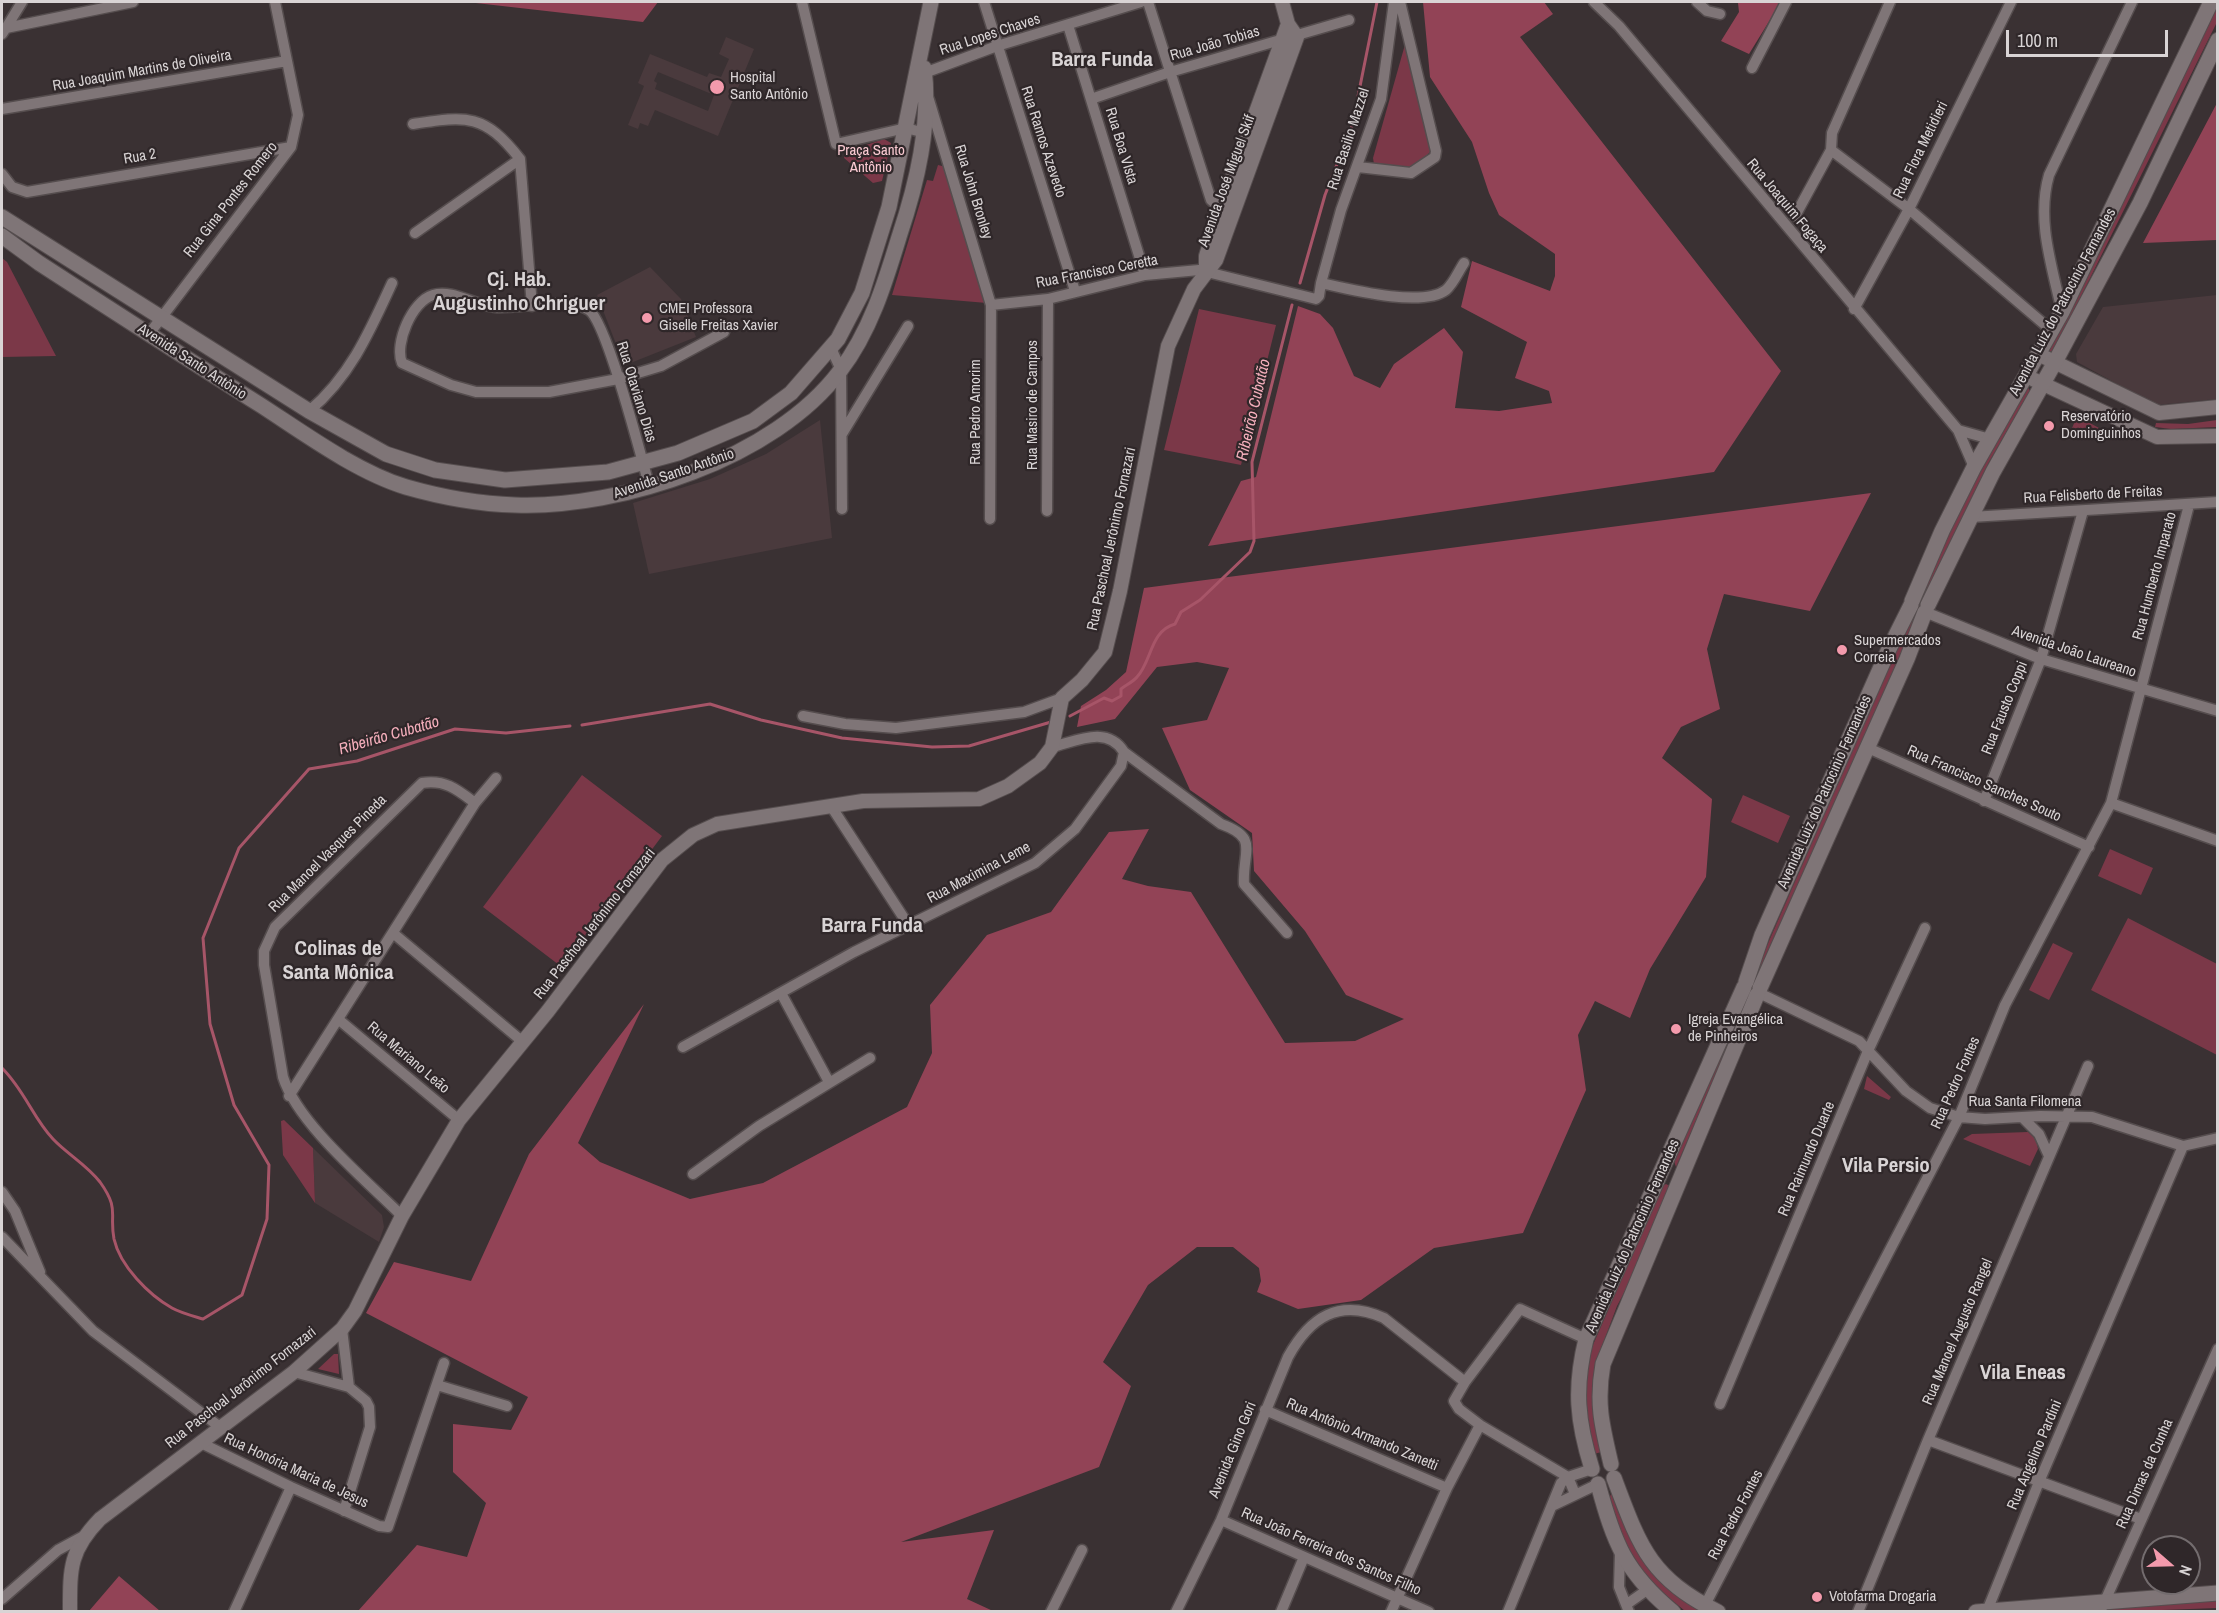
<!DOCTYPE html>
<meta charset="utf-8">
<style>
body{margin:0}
#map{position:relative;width:2219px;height:1613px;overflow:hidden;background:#3a3133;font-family:"Archivo Narrow",sans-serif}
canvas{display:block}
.frame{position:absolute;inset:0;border:3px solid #d9d4d5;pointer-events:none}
.north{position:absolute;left:2141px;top:1535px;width:60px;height:60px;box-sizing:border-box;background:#2f2729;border:2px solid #736c6e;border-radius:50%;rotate:110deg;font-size:16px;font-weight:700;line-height:24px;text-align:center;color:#d9d4d5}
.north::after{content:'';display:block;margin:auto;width:21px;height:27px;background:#f39aac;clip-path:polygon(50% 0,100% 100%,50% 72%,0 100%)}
.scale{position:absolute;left:2006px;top:30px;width:162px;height:27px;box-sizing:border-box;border:3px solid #d9d4d5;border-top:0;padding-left:8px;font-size:18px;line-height:21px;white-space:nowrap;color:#d9d4d5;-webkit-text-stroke:4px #2f2729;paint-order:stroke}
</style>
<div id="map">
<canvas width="2219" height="1613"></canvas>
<div class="frame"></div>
<div class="north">N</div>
<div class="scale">100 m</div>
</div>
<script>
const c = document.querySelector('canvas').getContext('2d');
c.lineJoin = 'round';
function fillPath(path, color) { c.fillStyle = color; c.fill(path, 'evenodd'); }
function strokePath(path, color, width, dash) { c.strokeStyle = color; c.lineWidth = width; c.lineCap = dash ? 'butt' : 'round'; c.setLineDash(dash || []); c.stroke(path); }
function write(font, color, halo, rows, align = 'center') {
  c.font = font + ' "Archivo Narrow",sans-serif'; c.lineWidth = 4.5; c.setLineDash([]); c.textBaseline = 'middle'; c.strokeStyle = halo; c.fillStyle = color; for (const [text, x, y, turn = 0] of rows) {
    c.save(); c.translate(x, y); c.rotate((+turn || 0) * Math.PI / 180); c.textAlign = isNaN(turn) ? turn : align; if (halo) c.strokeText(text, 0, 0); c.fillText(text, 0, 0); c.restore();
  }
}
fillPath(new Path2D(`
 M726 37 754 49 718 136 655 110 648 126 640 123 638 129 628 125 644 86 638 83 650 54 707 77 709 73 721 77 729 59 719 54ZM658 72 714 95 708 111 655 89 657 83 654 81Z
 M650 267 681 299 696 337 628 364 620 354 597 295Z
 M2217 295V399L2156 405 2077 362 2076 354 2103 307Z
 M820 420 832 538 649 574 633 503 710 479 766 454Z
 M313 1148 382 1215 384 1227 379 1242 315 1203Z`), '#4a3a3d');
fillPath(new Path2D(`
 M2217 2V22L2051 357 2042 352Z
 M1406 41 1422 116 1432 150 1414 168 1374 164 1373 158Z
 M884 139 891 143 882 181 873 183 844 158 845 152Z
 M938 165 946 167 987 303 892 295 927 180 933 181Z
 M2 258 7 262 56 356 2 357Z
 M1199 309 1276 325 1241 465 1164 450Z
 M2028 387 2030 392 1989 462 1927 595 1924 596 1922 593 1979 466Z
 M2077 416 2110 434 2068 438Z
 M2217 420V427L2171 429 2155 427 2156 423 2188 424Z
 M1913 619 1915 621 1759 979 1755 973 1909 620Z
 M582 775 662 836 563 968 483 907Z
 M1743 795 1790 816 1778 843 1731 822Z
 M2110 849 2153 868 2141 895 2098 876Z
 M2128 918 2217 964V1055L2091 990Z
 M2053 943 2073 953 2049 1000 2029 990Z
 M1744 1000 1748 1002 1676 1167 1674 1161Z
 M1867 1076 1891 1097 1889 1100 1864 1089Z
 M284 1120 313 1148 315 1203 283 1155 281 1121Z
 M2028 1132 2036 1139 2038 1149 2030 1166 1963 1139 1972 1134Z
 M1666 1184 1670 1186 1639 1265 1617 1306 1598 1357 1592 1394 1601 1452 1591 1455 1583 1389 1589 1354 1662 1186Z
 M334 1354H338L339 1374 318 1369Z
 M1614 1493 1632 1539 1704 1611H1685L1651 1583 1624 1542 1609 1499 1611 1494Z
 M2217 1599V1608L2108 1612 2110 1608Z`), '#7b3848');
fillPath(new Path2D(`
 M467 2H658L643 22Z
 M1423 2H1544L1553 14 1520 37 1781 371 1714 472 1208 546 1241 481 1256 477 1298 306 1320 314 1333 328 1354 376 1380 388 1394 364 1444 328 1463 352 1455 408 1499 411 1552 403 1549 391 1515 378 1527 342 1461 307 1472 261 1550 291 1555 276V254L1499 215 1489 193 1472 142 1430 77Z
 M1728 2H1781L1749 54 1721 41 1739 12 1738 3Z
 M2217 103V240L2143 243Z
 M1871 493 1810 611 1724 594 1707 649 1720 709 1681 727 1662 758 1712 799 1706 877 1650 969 1630 1018 1595 1001 1578 1035 1586 1090 1523 1233 1434 1248 1361 1300 1298 1309 1257 1292 1261 1281 1259 1268 1233 1247H1197L1148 1285 1103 1362 1131 1386 1099 1467 901 1542 994 1530 967 1599 993 1611H358L417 1545 467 1557 486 1503 453 1472V1424L511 1430 528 1397 366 1313 394 1262 471 1281 529 1154 644 1004 578 1143 600 1162 690 1199 763 1183 907 1107 932 1053 930 1005 987 935 1051 912 1109 832 1149 829 1122 879 1148 886 1191 892 1285 1043 1355 1041 1404 1019 1346 995 1305 931 1254 871 1252 833 1190 790 1162 728 1207 720 1229 668 1197 662 1157 667 1115 719 1077 727 1081 706 1106 690 1126 672 1144 588Z
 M119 1576 160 1611H89Z`), '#924356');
strokePath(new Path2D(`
 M1300 283 1325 195 1352 126 1377 2
 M1070 716 1104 698 1112 701 1121 696V689C1126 685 1133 682 1137 677 1152 661 1150 631 1175 624L1181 612 1200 600 1250 552 1254 541 1252 462 1292 305
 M582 725 710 704 761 720 842 738 932 747 969 746 1051 722
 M2 1068C25 1091 33 1118 53 1139 67 1154 86 1164 100 1182 120 1210 109 1213 114 1239 120 1266 149 1295 172 1308 181 1313 193 1316 203 1319L242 1295 267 1219 269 1165 234 1105 210 1024 203 938 239 848 309 769 357 761 455 729 506 733 570 726`), '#a75568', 3);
const minor = new Path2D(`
 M802 2 836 144 906 128 925 133
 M984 2 1075 291
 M1148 2 1211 200 1226 213
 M1594 2 1619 26 1958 430 1974 467
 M1697 2 1707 11 1720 14
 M1068 25 1145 275
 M6 28 22 2
 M2 34 6 28 133 2
 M1752 68 1786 2
 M919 75 997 46 1141 2
 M1091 99 1170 72 1349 20
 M929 100 991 305 990 519
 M2 109 287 61
 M413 124C467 116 484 113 520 159L532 306
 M1831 150 1909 209 2051 330
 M1358 167 1411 173 1435 157 1436 151 1400 2
 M2 174 12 187 27 192 291 147
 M1795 216 1831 150 1832 133 1890 2
 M415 233 520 159
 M1321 283 1341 210 1381 99 1394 2
 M991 305 1048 299 1145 275 1199 270 1316 299 1319 296 1321 283C1348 289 1422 308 1446 290 1454 283 1458 272 1464 263
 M1854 309 1909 209 2011 2
 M2062 312C2052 266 2036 220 2049 175L2132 2
 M149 334 291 147 298 115 275 2
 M831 348 841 370 842 509
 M309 411C350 377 370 331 392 283
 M1958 430 1990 439
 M842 434 908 326
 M649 485C641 456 607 323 589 310 569 296 519 309 495 307 475 306 453 289 433 295 412 301 394 344 402 363L451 385 476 392H549L618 379 661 366 724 332
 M1047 511 1048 299
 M1971 517 2218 502
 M1925 612 2041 659 2218 711
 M803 716 845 724 896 728 1024 712 1062 698
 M1868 748 2089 847
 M1124 752 1221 824C1260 838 1242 851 1244 884L1287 933
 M1984 801 2041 659 2083 511
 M2111 803 2218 841
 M831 806 909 926
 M393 933 523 1042
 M781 993 829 1082
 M1759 993 1859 1041 1906 1091 1930 1108 1959 1117 1985 1119 2040 1116 2092 1117 2183 1146 2218 1138
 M338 1019 459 1120
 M683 1047 854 952 1035 863 1075 829 1121 766 1124 752C1107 725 1077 741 1052 747
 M289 1096 475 803 496 778
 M2022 1117 2039 1134 2049 1156
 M693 1174 759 1126 870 1058
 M2 1192 15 1211 40 1272
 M402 1216C366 1180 298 1124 283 1077L264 965V951L275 927 422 783C445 779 458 790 475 803
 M2 1237 93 1331 220 1427
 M342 1329 349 1387
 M294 1372 349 1387 366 1401 369 1407 370 1427 344 1511
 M437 1385 507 1406
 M1720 1404 1868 1051 1925 928
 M1265 1410 1447 1488
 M1928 1440 2141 1519
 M201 1443 291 1487 379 1526 388 1527 444 1363
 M1575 1494 1568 1477 1480 1425 1459 1409 1454 1401 1465 1382 1520 1309 1586 1339
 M1552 1506 1598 1484
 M1221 1520 1429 1612
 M1620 1552 1619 1587 1629 1612
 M2 1599 58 1550 82 1537
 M1627 1604 1647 1590
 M1705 1605 1959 1117 2005 1005 2111 803 2189 505
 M1987 1611 2039 1482 2183 1146
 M234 1612 291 1487
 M1051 1612 1082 1550
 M1176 1612 1221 1520 1288 1357C1310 1317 1339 1298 1384 1318L1465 1382
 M1281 1612 1304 1557
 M1391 1612 1447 1488 1480 1425
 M1508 1612 1561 1483 1568 1477 1592 1469
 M1858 1612 1928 1440 2088 1066
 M2100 1612 2218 1349`);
const tertiary = new Path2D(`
 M1206 272V256L1220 211 1288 24
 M2038 354 2159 413 2218 407
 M2026 376 2157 437 2218 436
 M70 1612C70 1569 69 1551 100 1519L294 1372 342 1329 355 1311 402 1216 459 1120 548 1011 662 860 693 835 717 824 863 801 979 799 1008 786 1040 763 1052 747 1062 698 1082 680 1105 652 1120 591 1168 346 1194 289 1216 260 1297 37 1288 24 1282 2`);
const secondary = new Path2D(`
 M2 217 309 411 386 454 435 470 505 480 608 472 678 453 753 421 791 393 838 339 862 293 889 207 931 2
 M2 236 39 263C113 311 187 359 262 406 305 434 357 472 406 487 441 497 479 504 515 505 621 509 775 458 840 371 870 332 885 283 899 237 917 183 931 125 924 68
 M1912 601 1942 531 1974 467 2062 312 2211 2
 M1928 605 1993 472 2055 362 2140 203 2218 40
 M1746 982 1762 935 1888 651 1911 605
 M1760 988 1907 659 1925 612
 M1611 1464C1602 1426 1596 1403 1603 1364L1757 995
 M1592 1469C1577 1421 1574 1388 1586 1339L1744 987
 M1614 1478C1640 1547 1649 1577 1718 1612
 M1598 1484C1614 1543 1625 1572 1673 1612
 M1976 1612 2218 1593`);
strokePath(minor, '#554d4e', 13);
strokePath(tertiary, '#554d4e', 16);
strokePath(secondary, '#554d4e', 17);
strokePath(minor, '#7f7577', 10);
strokePath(tertiary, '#7f7577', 14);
strokePath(secondary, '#7f7577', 15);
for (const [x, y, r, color] of [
 [717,87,8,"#f39aac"],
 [647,318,6,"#f39aac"],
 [2049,426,6,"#f39aac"],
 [1842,650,6,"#f39aac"],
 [1676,1029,6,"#f39aac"],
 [1817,1597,6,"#f39aac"]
]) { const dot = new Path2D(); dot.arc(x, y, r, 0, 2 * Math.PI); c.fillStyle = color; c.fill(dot); strokePath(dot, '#2f2729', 2); }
write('15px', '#d9d4d5', '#2f2729', [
 ["Rua Lopes Chaves",990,35,-18],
 ["Rua João Tobias",1215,44,-16],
 ["Rua Joaquim Martins de Oliveira",142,71,-10],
 ["Rua Basilio Mazzel",1349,139,-72],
 ["Rua Ramos Azevedo",1043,142,72],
 ["Rua Boa VIsta",1121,146,73],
 ["Rua Flora Metidieri",1921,150,-64],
 ["Rua 2",140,157,-10],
 ["Avenida José Miguel Skif",1227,181,-70],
 ["Rua John Bronley",973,192,73],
 ["Rua Gina Pontes Romero",231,200,-52],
 ["Rua Joaquim Fogaça",1787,206,50],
 ["Rua Francisco Ceretta",1097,272,-11],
 ["Avenida Luiz do Patrocinio Fernandes",2063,302,-62],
 ["Avenida Santo Antônio",192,362,33],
 ["Rua Otaviano Dias",636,392,73],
 ["Rua Masiro de Campos",1033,405,-90],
 ["Rua Pedro Amorim",976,412,-90],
 ["Avenida Santo Antônio",674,474,-19],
 ["Rua Felisberto de Freitas",2093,495,-3],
 ["Rua Paschoal Jerônimo Fornazari",1112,539,-78],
 ["Rua Humberto Imparato",2155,576,-75],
 ["Avenida João Laureano",2074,652,19],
 ["Rua Fausto Coppi",2005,708,-68],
 ["Rua Francisco Sanches Souto",1984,784,24],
 ["Avenida Luiz do Patrocinio Fernandes",1825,792,-66],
 ["Rua Manoel Vasques Pineda",328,854,-45],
 ["Rua Maximina Leme",979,873,-28],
 ["Rua Paschoal Jerônimo Fornazari",595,924,-52],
 ["Rua Mariano Leão",408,1058,40],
 ["Rua Pedro Fontes",1956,1083,-66],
 ["Rua Santa Filomena",2025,1102],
 ["Rua Raimundo Duarte",1807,1159,-67],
 ["Avenida Luiz do Patrocinio Fernandes",1633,1236,-66],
 ["Rua Manoel Augusto Rangel",1958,1332,-67],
 ["Rua Paschoal Jerônimo Fornazari",241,1388,-38],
 ["Rua Antônio Armando Zanetti",1362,1435,23],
 ["Avenida Gino Gori",1233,1450,-68],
 ["Rua Angelino Pardini",2035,1455,-67],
 ["Rua Honória Maria de Jesus",296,1471,25],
 ["Rua Dimas da Cunha",2145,1474,-66],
 ["Rua Pedro Fontes",1736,1515,-62],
 ["Rua João Ferreira dos Santos Filho",1331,1552,24]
]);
write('15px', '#d9d4d5', '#2f2729', [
 ["Hospital",730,78],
 ["Santo Antônio",730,95],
 ["CMEI Professora",659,309],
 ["Giselle Freitas Xavier",659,326],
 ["Reservatório",2061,417],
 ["Dominguinhos",2061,434],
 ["Supermercados",1854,641],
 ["Correia",1854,658],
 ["Igreja Evangélica",1688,1020],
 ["de Pinheiros",1688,1037],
 ["Votofarma Drogaria",1829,1597]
], 'left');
write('15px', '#facad2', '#2f2729', [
 ["Praça Santo",871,151],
 ["Antônio",871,168]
]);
write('italic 16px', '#f4aebb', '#2f2729', [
 ["Ribeirão Cubatão",1254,410,-77],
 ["Ribeirão Cubatão",389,736,-16]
]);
write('bold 21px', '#d9d4d5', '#2f2729', [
 ["Barra Funda",1102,60],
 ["Cj. Hab.",519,280],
 ["Augustinho Chriguer",519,304],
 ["Barra Funda",872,926],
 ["Colinas de",338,949],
 ["Santa Mônica",338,973],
 ["Vila Persio",1886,1166],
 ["Vila Eneas",2023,1373]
]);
</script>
